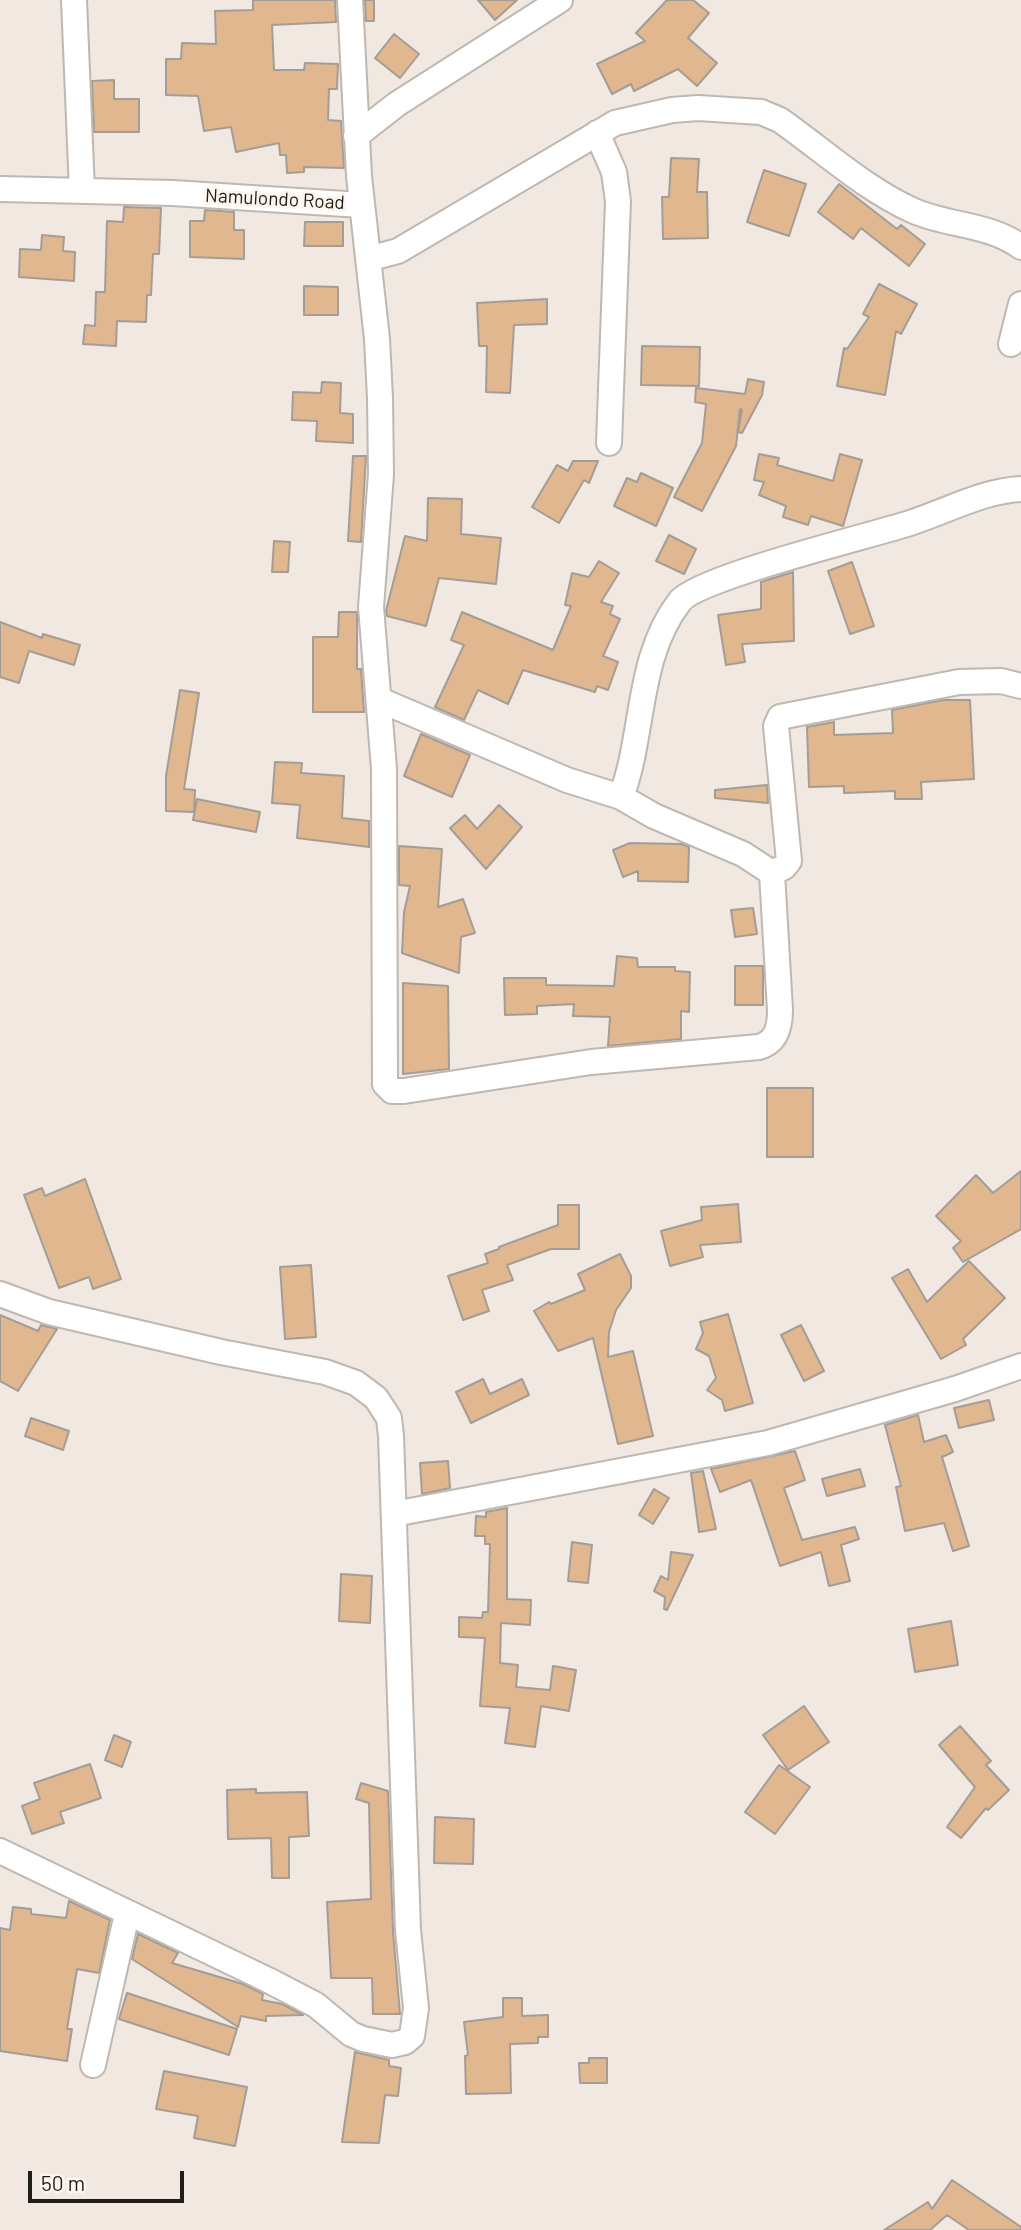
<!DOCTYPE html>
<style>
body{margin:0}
#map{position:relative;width:1021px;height:2230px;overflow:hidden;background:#f0e8e1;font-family:Barlow,sans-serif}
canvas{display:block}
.scale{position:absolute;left:28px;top:2171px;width:156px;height:32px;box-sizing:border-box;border:4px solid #1f1d1a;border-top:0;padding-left:9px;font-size:21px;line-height:24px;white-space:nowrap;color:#1f1d1a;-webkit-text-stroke:5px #fef6ee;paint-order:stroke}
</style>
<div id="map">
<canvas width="1021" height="2230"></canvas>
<div class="scale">50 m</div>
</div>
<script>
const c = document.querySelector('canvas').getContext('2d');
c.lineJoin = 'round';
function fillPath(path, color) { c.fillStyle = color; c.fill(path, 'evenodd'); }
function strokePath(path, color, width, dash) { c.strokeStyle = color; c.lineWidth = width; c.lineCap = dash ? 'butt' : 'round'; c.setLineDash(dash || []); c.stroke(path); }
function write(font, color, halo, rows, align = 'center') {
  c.font = font + ' Barlow,sans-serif'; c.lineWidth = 6; c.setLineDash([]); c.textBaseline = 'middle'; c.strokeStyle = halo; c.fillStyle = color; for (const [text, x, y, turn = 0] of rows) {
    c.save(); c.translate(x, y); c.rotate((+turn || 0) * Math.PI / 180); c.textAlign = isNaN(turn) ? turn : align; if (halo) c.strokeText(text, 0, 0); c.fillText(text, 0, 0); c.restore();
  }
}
const building = new Path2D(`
 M253 0H335L336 22 272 25 274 70H304L305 63 338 64 337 89H329L328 120 341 121 344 168 304 167V172L287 173 286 155H280L279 143 236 152 231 127 204 131 198 96 166 95V59H181L182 43 216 44 215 11 253 10Z
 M365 0H374V21H366Z
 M478 0H517L495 20Z
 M667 0H693L709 13 688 38 717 63 697 86 678 69 634 91 631 84 612 94 597 64 645 41 636 33Z
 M394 34 419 54 400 78 375 58Z
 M114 80V99H139V132H94L92 81Z
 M671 158 699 159 697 192H707L708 238 663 239 662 197H669Z
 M764 170 806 184 789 236 747 222Z
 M839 184 897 229 901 225 925 244 909 266 861 228 853 239 818 212Z
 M124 207 161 208 159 254H153L151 295H147L146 322 117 321 116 346 83 344 85 325 95 326 96 292H105L107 221 123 222Z
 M205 210 234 212V230H244V259L190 257V221H204Z
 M305 222H343V246H304Z
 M42 235 64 237 63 251 75 252 74 281 19 277 20 249 41 250Z
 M879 284 917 304 901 334 896 331 885 395 837 386 844 348 847 349 869 317 863 314Z
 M304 286 338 287V315H304Z
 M547 299V324L514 325 510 393 486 392 487 346H479L477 303Z
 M642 346 700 347 699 386 641 385Z
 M748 379 764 382 762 395 742 433 738 432 742 410 740 409 736 446 702 511 674 497 702 443 706 404 695 402 696 388 745 394Z
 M322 382 341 383 340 413 353 414V443L316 441 317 421 292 420 293 392 321 393Z
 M759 454 779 458 777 465 833 481 840 454 862 460 843 526 811 516 808 525 783 517 786 506 759 495 764 482 754 480Z
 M353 456H366L361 542 348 541Z
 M573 461H598L589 483 584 480 559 523 532 507 557 465 568 471Z
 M641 473 673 488 656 526 614 506 627 478 637 482Z
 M428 498 462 499 461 534 501 538 496 584 439 578 426 626 387 616 386 611 405 536 427 541Z
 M669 535 696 549 684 574 656 561Z
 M274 541 290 542 288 572H272Z
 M599 561 619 573 601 602 613 606 610 614 620 619 603 656 618 662 608 690 597 686 595 692 523 670 508 704 478 690 464 720 435 707 464 645 451 640 462 612 553 650 571 606 565 605 572 573 589 577Z
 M852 562 874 626 850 634 828 571Z
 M793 572 794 641 742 644 745 662 726 665 718 615 761 609V582Z
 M339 612H357V669H361L364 712H313V637H338Z
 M0 622 42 638 43 634 80 645 74 665 29 651 19 683 0 677Z
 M180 690 199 693 184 789 195 790 194 812 166 811V776Z
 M943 700H970L974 779 921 782 922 799H895V791L844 793V786L809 787 807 727 834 722V735L893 733 892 710Z
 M421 734 470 755 452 797 404 776Z
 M275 762 302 763 301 773 344 776 342 818 369 821V847L297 838 300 805 272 803Z
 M767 785 768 803 715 798V790Z
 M197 799 260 812 256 832 193 820Z
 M499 805 522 827 486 869 450 828 465 815 477 829Z
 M630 843 682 844 689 847 688 882 638 881V871L623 877 613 850Z
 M399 846 442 849 438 907 463 899 475 933 461 937 459 973 402 953 404 912 410 886 399 885Z
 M753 908 757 934 735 937 731 910Z
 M617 956 637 958 638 967H675V971L690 972 689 1012 681 1011V1039L608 1046 610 1017 573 1016 574 1004 537 1006V1014L505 1015 504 978H546V985L614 986Z
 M735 966H763V1005H735Z
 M403 983 448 986 449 1069 403 1074Z
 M767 1088H813V1157H767Z
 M1021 1171V1229L963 1262 953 1248 961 1241 936 1216 976 1175 993 1193Z
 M85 1179 121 1279 93 1289 89 1277 59 1288 24 1195 42 1188 45 1196Z
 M738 1204 741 1242 700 1245 703 1257 670 1266 661 1231 702 1220 701 1207Z
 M558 1205H579V1249H551L507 1265 513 1280 482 1290 489 1311 463 1320 448 1276 488 1263 485 1254 499 1249V1247L558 1225Z
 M620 1254 631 1276V1288L616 1310 609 1332 608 1357 633 1351 653 1436 618 1444 593 1338 558 1351 534 1311 549 1302 551 1304 585 1290 578 1274Z
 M969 1261 1005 1298 963 1339 966 1345 941 1359 892 1278 908 1269 927 1302Z
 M311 1265 316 1337 285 1339 280 1267Z
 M728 1314 753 1403 725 1411 722 1400 707 1390 716 1378 709 1356 696 1349 703 1333 700 1322Z
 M0 1315 38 1331 41 1325 57 1329 18 1391 0 1381Z
 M801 1325 824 1371 804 1381 781 1335Z
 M483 1379 490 1394 522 1379 529 1395 471 1423 456 1392Z
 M989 1400 994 1420 959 1428 954 1408Z
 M918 1415 924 1442 946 1435 953 1452 942 1457 969 1546 953 1551 944 1523 905 1531 896 1487 901 1486 885 1425Z
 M31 1418 69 1431 63 1450 25 1436Z
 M795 1451 805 1480 784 1488 802 1540 855 1527 859 1539 841 1545 850 1581 829 1586 821 1552 780 1566 751 1480 720 1492 711 1469Z
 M448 1461 450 1488 422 1494 420 1463Z
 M860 1469 865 1486 827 1496 822 1479Z
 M703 1471 716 1529 699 1532 691 1473Z
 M654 1489 669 1498 653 1524 639 1515Z
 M507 1508V1599L531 1600 530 1625 501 1623 500 1663 518 1665 516 1687 550 1690 553 1666 576 1670 569 1711 541 1706 535 1747 505 1743 510 1708 480 1706 485 1638 459 1637V1617L482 1618 483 1612H488L490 1544H485V1536H475L476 1516 486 1517V1512Z
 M572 1542 592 1545 588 1583 568 1581Z
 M671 1552 693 1555 667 1610 664 1609 665 1597 654 1591 661 1576 668 1580Z
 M341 1574 372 1576 370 1623 339 1621Z
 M951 1621 958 1665 915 1672 908 1629Z
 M804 1706 829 1742 788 1770 763 1735Z
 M960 1726 991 1761 986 1765 1009 1790 988 1810 986 1808 961 1838 947 1827 975 1787 939 1745Z
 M114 1735 131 1742 122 1767 105 1760Z
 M90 1764 101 1798 60 1812 64 1823 32 1834 22 1806 40 1799 34 1783Z
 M779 1765 810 1787 775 1834 745 1812Z
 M361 1783 388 1791 393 1931 400 2014H373L372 1978H331L327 1902 371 1899 369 1803 356 1799Z
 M256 1789V1793L307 1792 309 1836 289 1837V1878H272L271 1838 228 1839 227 1790Z
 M435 1817 474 1819 473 1864 434 1863Z
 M69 1901 110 1920 99 1973 77 1969 67 2029H72L67 2061 0 2051V1928L10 1930 13 1907 31 1909V1914L66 1918Z
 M138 1934 178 1953 172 1963 243 1984 263 1994 262 2000 282 2004 303 2015 266 2016V2021L241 2016 238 2027 132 1959Z
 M127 1993 237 2029 229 2055 119 2019Z
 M503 1998H522V2016L548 2015V2037H538V2043L510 2044 511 2093 466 2094 465 2056 468 2055 464 2022 503 2017Z
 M355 2052 389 2060V2066L401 2068 398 2096 385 2095 379 2143 342 2142Z
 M589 2058H607V2083H580L579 2063H589Z
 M164 2071 247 2087 235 2146 194 2138 198 2116 156 2109Z
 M952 2180 1021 2227V2230H969L947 2215 930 2230H884L928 2202 932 2209Z`);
fillPath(building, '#e0b78f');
strokePath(building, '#a49d96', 2);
const street = new Path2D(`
 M74 0 82 191
 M350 0 359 176 377 339 380 398 381 474 371 607 384 769 385 1084 392 1091H404L591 1062 759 1047C777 1042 780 1026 780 1010L772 873 743 854 654 816 621 797 567 780 380 700
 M597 133 614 172 618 201 609 443
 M356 136 397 104 560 0
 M0 189 173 193 361 205
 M368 259 398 251 615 123 672 110 698 108 761 112 780 120C824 151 865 189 914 211 949 226 990 224 1021 247
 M1011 344 1021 304
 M621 797C645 733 636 658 680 601 700 577 870 536 910 523 947 511 982 491 1021 489
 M772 873 784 867 789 861 776 726 780 717 959 682 1001 681 1021 686
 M0 1294 49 1312 221 1352 325 1372 356 1383 376 1398 389 1418 391 1436 408 1930 416 2008 412 2036 405 2042 392 2045 363 2039 351 2034 316 2005 268 1980 0 1851
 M394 1514 768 1443 955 1389 1021 1366
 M93 2065 127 1914`);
strokePath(street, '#bfb8b1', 28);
strokePath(street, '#fff', 24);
write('19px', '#1f1d1a', '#fef6ee', [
 ["Namulondo Road",275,199,3]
]);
</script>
